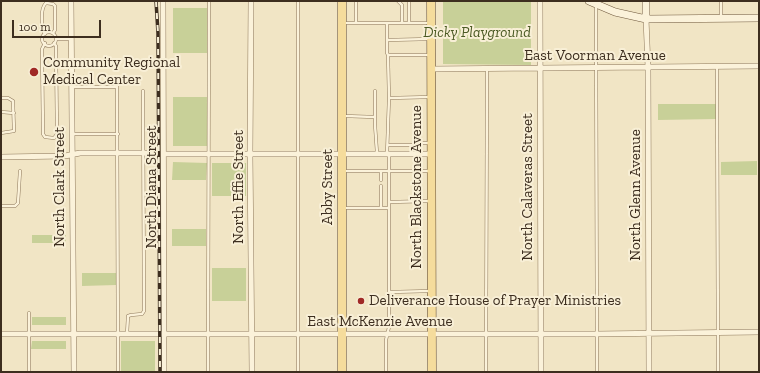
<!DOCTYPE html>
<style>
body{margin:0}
#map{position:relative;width:760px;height:373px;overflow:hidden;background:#f1e5c5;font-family:"Zilla Slab",serif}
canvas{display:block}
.frame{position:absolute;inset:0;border:2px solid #3d2e1f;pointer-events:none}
.scale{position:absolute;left:12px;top:20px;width:89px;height:18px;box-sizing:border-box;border:2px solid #3d2e1f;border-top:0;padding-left:5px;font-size:12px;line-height:14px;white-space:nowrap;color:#3d2e1f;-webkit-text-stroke:3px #f8efd6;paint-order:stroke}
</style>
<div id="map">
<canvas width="760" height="373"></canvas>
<div class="frame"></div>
<div class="scale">100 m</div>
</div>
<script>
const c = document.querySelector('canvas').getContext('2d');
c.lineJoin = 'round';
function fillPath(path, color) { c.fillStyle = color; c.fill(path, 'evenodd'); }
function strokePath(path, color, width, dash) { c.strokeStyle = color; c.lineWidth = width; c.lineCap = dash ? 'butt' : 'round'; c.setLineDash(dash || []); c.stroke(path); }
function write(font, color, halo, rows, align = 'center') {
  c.font = font + ' "Zilla Slab",serif'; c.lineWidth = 4; c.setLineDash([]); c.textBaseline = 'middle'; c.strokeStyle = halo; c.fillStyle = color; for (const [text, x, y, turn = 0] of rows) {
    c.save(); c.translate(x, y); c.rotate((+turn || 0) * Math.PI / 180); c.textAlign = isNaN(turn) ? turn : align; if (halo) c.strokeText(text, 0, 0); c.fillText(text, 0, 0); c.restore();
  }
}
fillPath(new Path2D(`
 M443 1H531V65L443 64Z
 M173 8H207V53H173Z
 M173 97H207V146H173Z
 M658 104H716V119L658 120Z
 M757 161V175H721V162Z
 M173 162 207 163 206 180H172Z
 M212 163H246V196H212Z
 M172 229H206V246H172Z
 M32 235H66V243H32Z
 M212 268H246V301H212Z
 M82 273H116V285L82 286Z
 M32 317H66V325H32Z
 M32 341H66V349H31Z
 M121 341H155V372H121Z`), '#c8d098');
const lane = new Path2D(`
 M398 1 402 5V23
 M409 1V22
 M721 1V18
 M596 5 597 372
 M343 23H430
 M356 23V1
 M387 23V53L388 55H430
 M42 39a7 7 0 1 1 14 0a7 7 0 1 1-14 0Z
 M45 34C41 28 40 8 46 3L53 4 55 6V30L53 33
 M56 39H71
 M387 40 430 39
 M45 43 42 49 43 134 45 137 54 138 57 134 56 46 54 43
 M717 67 718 372
 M72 87H117L118 372
 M375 91V125L377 153
 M1 98H8L13 101 14 131 1 133
 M389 98 431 97
 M1 112 14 113
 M344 116 375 117
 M72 134H118
 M388 145H418L421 143H431
 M418 145V154
 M387 154 389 98 388 55
 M344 171H431
 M381 180V171
 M389 202 431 201
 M1 206H15L18 203 20 171
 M344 208H389
 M381 208V186
 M389 292 431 291
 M127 334 128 316 131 315 142 314 144 311 143 91
 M29 372V313
 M208 372 209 1
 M298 372V1
 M386 372V340L389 327V155
 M486 372 487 69`);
const street = new Path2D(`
 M71 1 74 372
 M163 1 164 372
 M251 1 250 154 252 372
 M540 1 541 372
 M646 19 648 67 649 372
 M431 69 759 66
 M164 154H431
 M1 157 65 156 80 153H147
 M1 334H596L759 332`);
const secondary = new Path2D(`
 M589 1 615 12 646 19 759 18
 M646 19V1`);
const primary = new Path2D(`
 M342 1V372
 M431 1 432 372`);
strokePath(lane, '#8d775a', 3.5);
strokePath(street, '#8d775a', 6);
strokePath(secondary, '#6f583d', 8);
strokePath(primary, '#5b442e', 9);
strokePath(lane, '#fbf2da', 2.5);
strokePath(street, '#fbf2da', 5);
strokePath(secondary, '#fbf2da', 7);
strokePath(primary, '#f5dc9c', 8);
const rail = new Path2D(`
 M156 1 158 33 160 372`);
strokePath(rail, '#3d2e1f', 3.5);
strokePath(rail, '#f8efd6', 2, [6]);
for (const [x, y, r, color] of [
 [34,72,5,"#a02926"],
 [361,301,4,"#a02926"]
]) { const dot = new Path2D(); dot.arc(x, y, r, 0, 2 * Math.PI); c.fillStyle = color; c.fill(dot); strokePath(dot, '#f8efd6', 1.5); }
write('italic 15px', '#4b5a24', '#f8efd6', [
 ["Dicky Playground",477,33]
]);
write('15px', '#3d2e1f', '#f8efd6', [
 ["East Voorman Avenue",595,56],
 ["North Clark Street",60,187,-90],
 ["North Diana Street",152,187,-90],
 ["North Effie Street",239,187,-90],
 ["Abby Street",328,187,-90],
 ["North Blackstone Avenue",417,187,-90],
 ["North Calaveras Street",528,187,-90],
 ["North Glenn Avenue",636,195,-90],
 ["East McKenzie Avenue",380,322]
]);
write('15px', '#3d2e1f', '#f8efd6', [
 ["Community Regional",43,63],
 ["Medical Center",43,80],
 ["Deliverance House of Prayer Ministries",369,301]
], 'left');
</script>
